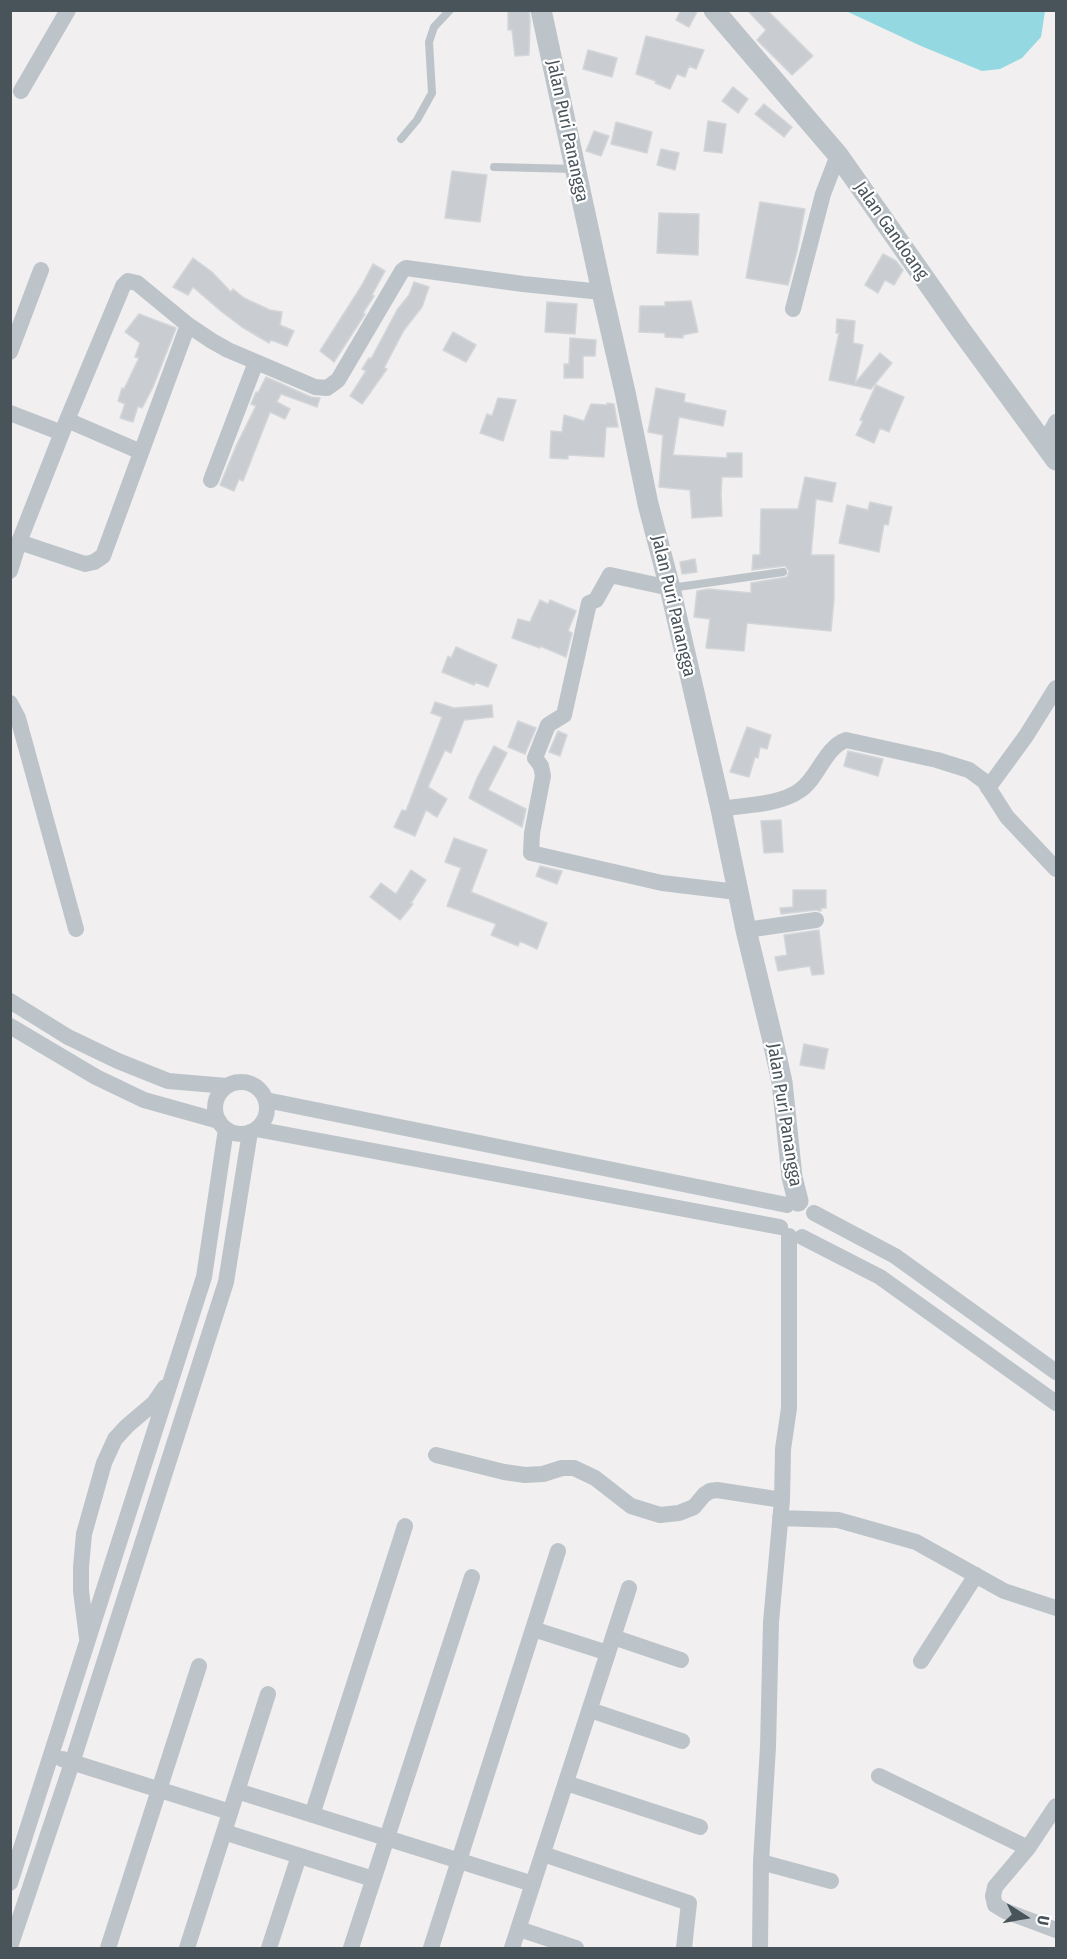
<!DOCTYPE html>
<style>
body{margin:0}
#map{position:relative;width:1067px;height:1959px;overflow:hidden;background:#f1efef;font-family:"Fira Sans Condensed",sans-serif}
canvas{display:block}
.frame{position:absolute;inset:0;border:12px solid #49535a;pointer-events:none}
.north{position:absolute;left:995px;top:1887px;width:60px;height:60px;-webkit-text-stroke:4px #fff;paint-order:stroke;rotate:101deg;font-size:16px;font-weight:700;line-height:24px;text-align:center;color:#49535a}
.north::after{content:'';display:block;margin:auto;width:21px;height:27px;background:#49535a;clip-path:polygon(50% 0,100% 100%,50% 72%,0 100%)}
</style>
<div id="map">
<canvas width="1067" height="1959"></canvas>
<div class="frame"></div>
<div class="north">U</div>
</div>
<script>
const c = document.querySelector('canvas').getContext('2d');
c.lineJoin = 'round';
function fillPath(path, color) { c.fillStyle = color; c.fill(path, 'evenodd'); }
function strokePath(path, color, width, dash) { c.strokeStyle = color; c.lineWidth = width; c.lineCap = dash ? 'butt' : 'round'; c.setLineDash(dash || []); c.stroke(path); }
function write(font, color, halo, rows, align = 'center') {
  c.font = font + ' "Fira Sans Condensed",sans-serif'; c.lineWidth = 4.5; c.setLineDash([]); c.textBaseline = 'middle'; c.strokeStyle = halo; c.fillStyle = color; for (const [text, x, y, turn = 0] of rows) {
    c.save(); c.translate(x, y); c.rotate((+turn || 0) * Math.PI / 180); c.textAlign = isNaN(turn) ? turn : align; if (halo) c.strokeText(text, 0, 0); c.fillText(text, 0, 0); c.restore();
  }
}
fillPath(new Path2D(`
 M846 11H1045L1041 37 1022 58 1000 69 982 71 921 46Z`), '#94d8e1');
const building = new Path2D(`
 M508 10H529L530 21 529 55 515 56 512 30H508Z
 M681 10H698L689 27 676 20Z
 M747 10H767L813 56 792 75 757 40 766 30Z
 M646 36 704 50 696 69 689 66 685 77 677 74 670 89 655 83 656 81 636 74Z
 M588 50 617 58 612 77 583 69Z
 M733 87 748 99 738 113 722 101Z
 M764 104 792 127 784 137 755 114Z
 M708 121 726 124 722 153 704 151Z
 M616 122 652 132 647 153 611 144Z
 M594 131 609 136 601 156 586 151Z
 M661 149 679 153 675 170 657 165Z
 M452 171 487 175 480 222 445 218Z
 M760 202 805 209 797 251 788 285 746 278Z
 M659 213 699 214 698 255 657 253Z
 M883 254 896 261 903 270 894 285 885 280 878 293 865 285Z
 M193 258 212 272 231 292 233 289 244 298 270 310 282 312 280 325 294 331 287 346 271 340 269 343 242 327 222 312 193 287 188 295 173 287Z
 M373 264 385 271 372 295 374 296 363 313 365 314 334 362 320 351 362 285Z
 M414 282 429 287 422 307 404 330 384 368 387 369 362 404 350 396 366 371 362 369 369 358 371 359 397 310 409 295Z
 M691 301 698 332 683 335V338L665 337V333L639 332 640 306H665V302Z
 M547 302 577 304 575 334 545 332Z
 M139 314 176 328 153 387 142 408 138 406 133 422 120 418 125 404 118 401 122 388 124 389 139 358 135 357 140 343 125 332Z
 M837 319 855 321 853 343 863 345 855 383 880 353 892 363 871 389 829 380 839 333H836Z
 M453 332 476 345 466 362 443 350Z
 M570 338 596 340 595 356H583V378H564V364H569Z
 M266 377 311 397 320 398 317 407 281 394 277 402 290 409 285 419 270 412 243 481 239 479 234 491 220 485 237 444 256 406 251 404 256 392 258 393Z
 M876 385 904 397 889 432 880 428 874 443 856 435 863 421 860 420Z
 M656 388 685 394 684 402 726 411 723 426 679 417 673 455 727 458V453H742V477H722L721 493 722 516 692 518 690 490 659 487 663 435 648 432Z
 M498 398 516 400 503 441 480 433 487 414 492 416Z
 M607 403 614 404 618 427H606L604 457 568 455V459L550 458 551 431 562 432 564 415 584 421 591 404 607 405Z
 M805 477 836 483 832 502 816 499 811 555H834V599L831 631 747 623 744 651 706 648 710 619 694 617 697 591 709 589 751 593V583L787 577 789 571 785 566 752 570 753 555H760L761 509H798Z
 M870 502 892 507 888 525 884 524 879 552 839 543 847 505 868 510Z
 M695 559 697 572 682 574 680 562Z
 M540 600 548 604 550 600 576 611 568 631 572 633 566 657 540 646V648L512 638 518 619 530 622Z
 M456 647 497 665 488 687 475 682 474 685 442 672 448 656 451 658Z
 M435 702 454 708 492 705 493 717 464 720 451 753 445 750 428 787 447 799 437 817 426 810 415 836 394 827 402 810 406 811 442 717 431 713Z
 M518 721 536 728 525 754 508 747Z
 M747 727 771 735 767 749 760 747 758 758 755 757 749 777 730 772Z
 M558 731 567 735 560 756 549 752Z
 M494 746 507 753 488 790 526 809 522 827 469 798 477 778Z
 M848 751 883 759 878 776 844 766Z
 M781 820 783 852 764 853 761 821Z
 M454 838 487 850 471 892 547 923 537 949 520 941 518 946 491 935 496 924 447 906 461 868 445 862Z
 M540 866 562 871 557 884 536 876Z
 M411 870 426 880 411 903 413 904 400 920 370 897 381 883 396 894Z
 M793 890H826V908H821V911L815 910 781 914 780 908 793 907Z
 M819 930 824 974 812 975 810 966 778 971 775 957 787 955 784 935Z
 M804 1044 828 1049 824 1069 800 1065Z`);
fillPath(building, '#c9ccd1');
strokePath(building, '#d3d6d9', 1.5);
strokePath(new Path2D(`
 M401 139 417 120 432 93 429 42 434 27 450 10
 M494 167 575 169
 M671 588 783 572`), '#bcc4ca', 8);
strokePath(new Path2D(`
 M21 91 68 10
 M793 309 823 194 838 155
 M10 352 41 270
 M10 413 62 433
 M67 420 141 452
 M1044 444 1056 422
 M211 480 256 362
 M19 542 85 564 94 562 103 556 188 325
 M10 571 19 542 67 420 123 286 128 281 137 283 188 325 212 341 228 350 315 387 327 388 338 380 402 271 406 268 523 284 602 292
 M670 588 610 575 596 600 589 603 564 715 548 725 535 758 541 766 543 776 532 833 531 853 662 883 737 892
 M10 703 18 718 76 929
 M988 788 1026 736 1056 688
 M721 809C744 805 779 805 799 791 818 779 824 748 846 740L937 760 969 770 984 781 1007 817 1056 869
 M746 930 816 920
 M10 1001 68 1037 118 1061 168 1081 227 1086
 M10 1026 96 1077 144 1100 219 1121
 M215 1108a26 26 0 1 1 52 0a26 26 0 1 1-52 0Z
 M266 1100 787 1205
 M256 1129 780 1227
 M814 1213 895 1256 1056 1372
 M802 1237 880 1277 1056 1403
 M436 1455 504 1472 525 1475 543 1474 562 1468H574L595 1478 631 1506 660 1515 679 1513 694 1507 704 1495 710 1491 717 1490 782 1500
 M780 1518 838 1520 916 1542 1004 1591 1056 1608
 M533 1629 608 1653
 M613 1637 681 1660
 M87 1638 81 1591V1567L84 1534 104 1463 115 1439 127 1426 154 1403 165 1387
 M921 1661 976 1575
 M590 1710 682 1741
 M62 1759 230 1812
 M879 1776 1028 1848 995 1887 993 1896 995 1905 1005 1911 1056 1930
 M566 1783 700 1827
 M237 1791 533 1884
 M312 1815 405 1526
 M224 1832 373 1879
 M1028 1848 1056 1806
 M543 1854 689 1903 684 1948
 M761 1862 831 1881
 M10 1883 204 1277 226 1129
 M519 1929 576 1948
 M10 1947 72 1763 226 1282 250 1132
 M108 1948 199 1666
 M187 1948 268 1694
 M269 1948 299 1856
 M351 1948 472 1577
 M431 1948 558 1551
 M512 1948 629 1588
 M760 1948 761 1862 768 1747 771 1622 782 1500 783 1449 789 1408V1236`), '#bcc4ca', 16);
strokePath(new Path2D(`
 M541 10 602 292 625 392 648 504 670 588 721 809 746 930 772 1037 782 1082 792 1177 798 1201
 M714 10 838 155 960 329 1056 460`), '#bcc4ca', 21);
write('18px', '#49535a', '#fff', [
 ["Jalan Puri Panangga",567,131,78],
 ["Jalan Gandoang",891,231,55],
 ["Jalan Puri Panangga",673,606,77],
 ["Jalan Puri Panangga",784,1115,81]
]);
</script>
